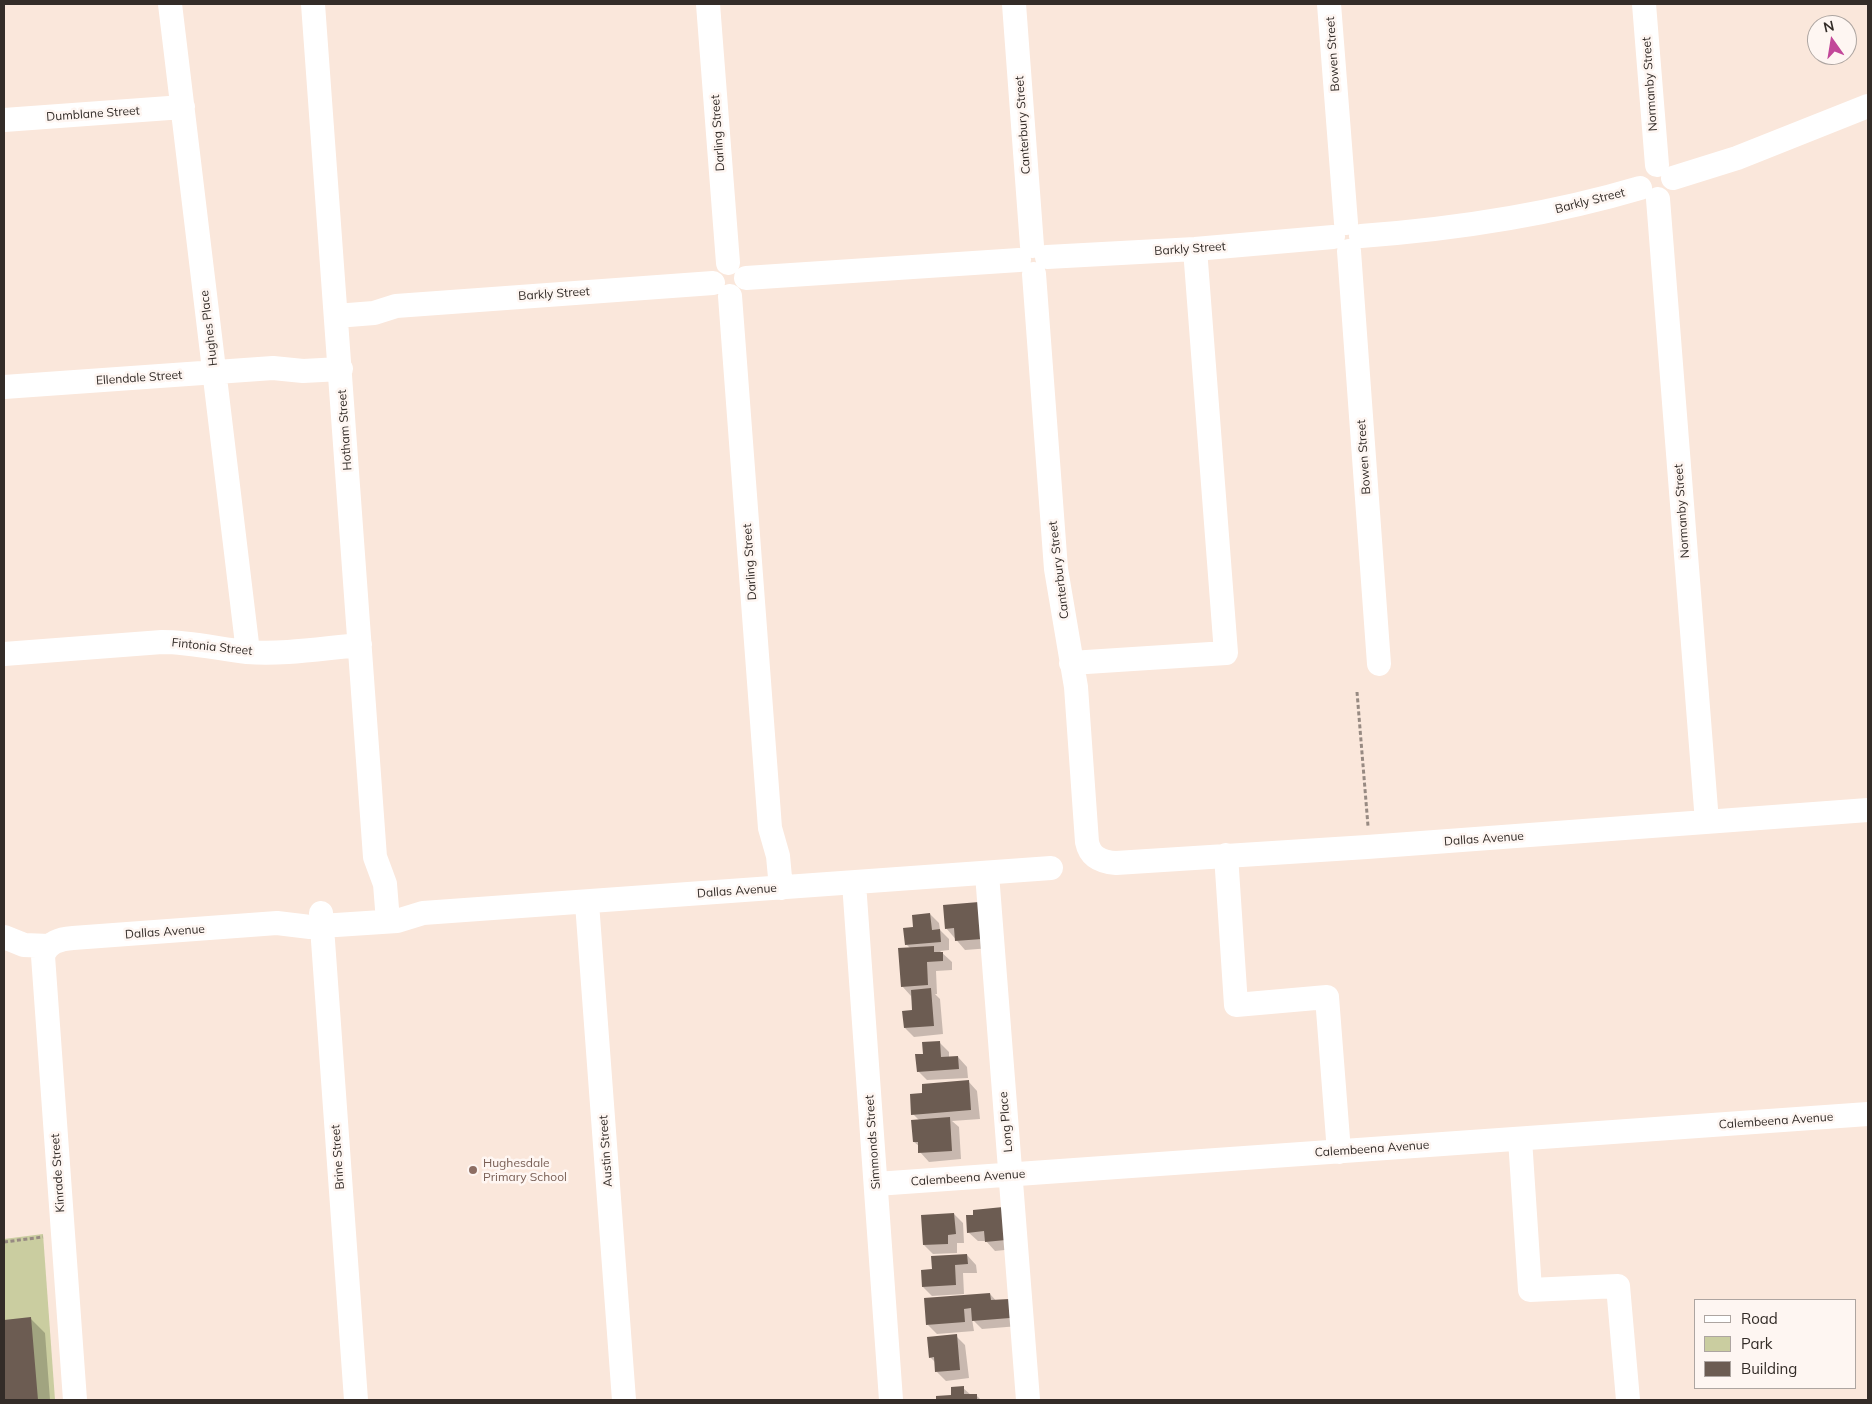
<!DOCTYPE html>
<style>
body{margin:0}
#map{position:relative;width:1872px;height:1404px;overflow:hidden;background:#fae7db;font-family:Mulish,sans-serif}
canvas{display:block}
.frame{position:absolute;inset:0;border:5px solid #332c28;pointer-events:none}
.legend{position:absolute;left:1694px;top:1299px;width:162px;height:90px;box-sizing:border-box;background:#fef6f2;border:1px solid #ada5a1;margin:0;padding:6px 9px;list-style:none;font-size:15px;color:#332c28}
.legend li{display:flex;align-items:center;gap:10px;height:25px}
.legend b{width:25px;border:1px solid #ada5a1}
.north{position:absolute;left:1807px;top:15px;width:50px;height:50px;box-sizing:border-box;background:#fef6f2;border:1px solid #ada5a1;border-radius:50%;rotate:347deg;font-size:14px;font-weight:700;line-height:20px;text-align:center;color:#332c28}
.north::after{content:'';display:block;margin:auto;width:18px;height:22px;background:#c24799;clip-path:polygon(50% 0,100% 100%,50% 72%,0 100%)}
</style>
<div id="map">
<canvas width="1872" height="1404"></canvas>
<div class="frame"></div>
<ul class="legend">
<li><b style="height:6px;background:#fff"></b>Road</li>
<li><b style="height:14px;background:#cacda0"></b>Park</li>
<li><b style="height:14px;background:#6c5c52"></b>Building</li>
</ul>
<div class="north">N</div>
</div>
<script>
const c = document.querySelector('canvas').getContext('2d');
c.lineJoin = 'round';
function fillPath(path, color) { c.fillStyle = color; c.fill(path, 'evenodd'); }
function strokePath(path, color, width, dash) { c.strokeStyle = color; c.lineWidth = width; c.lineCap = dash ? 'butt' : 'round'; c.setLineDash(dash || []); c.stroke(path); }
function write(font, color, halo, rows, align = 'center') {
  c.font = font + ' Mulish,sans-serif'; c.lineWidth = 5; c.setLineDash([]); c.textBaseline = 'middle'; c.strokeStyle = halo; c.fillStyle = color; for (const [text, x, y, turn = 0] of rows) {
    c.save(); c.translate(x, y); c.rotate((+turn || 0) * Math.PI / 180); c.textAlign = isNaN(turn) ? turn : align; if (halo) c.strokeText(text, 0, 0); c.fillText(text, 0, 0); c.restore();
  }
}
fillPath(new Path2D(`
 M43 1234 55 1400H4V1239Z`), '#cacda0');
fillPath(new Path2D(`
 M945 906 991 948 965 950 946 928Z
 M930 914 939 923 940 930 949 939V950L940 951 952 962V970L936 971 937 994H935L940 999 943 1034 914 1037 905 1028 914 1011 911 996 902 986 911 949 906 944 914 928Z
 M940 1043 949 1052V1058L958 1057 967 1067 968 1078 927 1080 918 1071 924 1055Z
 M968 1081 977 1091 980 1119 952 1121 959 1127 961 1159 929 1162 920 1152 919 1146 914 1142 919 1120 913 1114 924 1094Z
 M954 1214 963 1223 964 1243H957V1253L933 1254 924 1245Z
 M974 1216 1015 1249 995 1251 986 1241H978L968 1232Z
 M967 1255 976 1265 977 1273H963L964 1294 932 1296 923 1287 933 1270Z
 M990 1294 1019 1326 982 1329 972 1319 974 1331 937 1334 928 1325Z
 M31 1319 45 1333 50 1400H4V1321Z
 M956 1336 965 1345 969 1378 946 1381 937 1372 936 1363 930 1357Z
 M963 1388 971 1395H976L981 1400H937V1397L953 1396Z`), '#0003');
fillPath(new Path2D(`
 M979 902 982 939 955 941 954 928 945 929 943 905Z
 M930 913 932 930 940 929 941 942 905 945 903 928 913 927 912 915Z
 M934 946V952H943V961L927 962 928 985 901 987 898 948Z
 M931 988 934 1026 904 1028 902 1011 912 1010 911 990Z
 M940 1041 941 1057 958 1056 959 1069 917 1072 915 1054H923L922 1042Z
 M969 1080 971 1110 911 1115 910 1094 922 1093V1084Z
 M950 1117 952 1151 918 1153V1142H913L911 1120Z
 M1003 1207 1006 1240 985 1242 984 1231 967 1233 966 1215H973V1210Z
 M954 1213 956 1234 948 1235V1244L923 1245 921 1215Z
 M967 1254 968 1264 955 1265 956 1285 922 1287 921 1270 932 1269 931 1256Z
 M990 1293 991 1300 1009 1299 1010 1318 972 1321 971 1308 964 1309 965 1322 926 1325 924 1298Z
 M31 1317 38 1400H4V1320Z
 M957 1334 960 1370 935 1372 934 1357 929 1358 927 1337Z
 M964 1386V1394H977V1400H936V1396L951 1395V1387Z`), '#6c5c52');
strokePath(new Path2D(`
 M1357 692 1368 826
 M4 1242 43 1237`), '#978a82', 3, [4, 2.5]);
strokePath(new Path2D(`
 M170 4 248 652
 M313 4 375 857 385 884 388 921
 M708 4 728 263
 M1014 4 1032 246
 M1329 4 1346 223
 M1644 4 1657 165
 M4 120 183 107
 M1673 178 1737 158 1868 106
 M1658 199 1707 822
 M1361 236C1456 229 1549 215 1640 188
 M1349 251 1379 664
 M1047 257 1195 249 1333 237
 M1034 274 1056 569 1076 687 1087 842C1090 857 1101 862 1116 863L1367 847 1868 810
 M746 278 1019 260
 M730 296 770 828 778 856 781 888
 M336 316 374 313 396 306 713 283
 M4 387 273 368 303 371 341 369
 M4 654 162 642C191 642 219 649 247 652 283 655 324 648 360 645
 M1071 663 1226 653 1195 249
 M1226 855 1236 1005 1327 997 1339 1152
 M987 874 1028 1400
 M854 883 891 1400
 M587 903 624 1400
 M321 913 356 1400
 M4 937 24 945 49 946
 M1520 1139 1530 1290 1618 1286 1628 1400
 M876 1184 1868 1114
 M75 1400 43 956C48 942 60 939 73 938L277 923 310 927 321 926 397 921 423 913 1051 868`), '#fff', 24);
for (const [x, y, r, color] of [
 [473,1170,5,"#8d6e63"]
]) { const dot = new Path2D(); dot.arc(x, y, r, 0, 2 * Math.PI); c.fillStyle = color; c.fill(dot); strokePath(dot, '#fef6f2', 2); }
write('12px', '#332c28', '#fef6f2', [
 ["Bowen Street",1333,54,-94],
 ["Normanby Street",1650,84,-94],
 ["Dumblane Street",93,114,-4],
 ["Canterbury Street",1023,125,-94],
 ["Darling Street",718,133,-94],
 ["Barkly Street",1590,201,-14],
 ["Barkly Street",1190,249,-4],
 ["Barkly Street",554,294,-4],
 ["Hughes Place",209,328,-97],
 ["Ellendale Street",139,378,-4],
 ["Hotham Street",345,430,-94],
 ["Bowen Street",1364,457,-94],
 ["Normanby Street",1682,511,-94],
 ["Darling Street",750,562,-94],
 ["Canterbury Street",1059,570,-97],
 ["Fintonia Street",212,647,6],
 ["Dallas Avenue",1484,839,-4],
 ["Dallas Avenue",737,891,-4],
 ["Dallas Avenue",165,932,-4],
 ["Calembeena Avenue",1776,1121,-4],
 ["Long Place",1006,1122,-95],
 ["Simmonds Street",873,1142,-94],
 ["Calembeena Avenue",1372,1149,-4],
 ["Austin Street",606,1151,-94],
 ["Brine Street",338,1157,-94],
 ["Kinrade Street",58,1173,-94],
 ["Calembeena Avenue",968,1178,-4]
]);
write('12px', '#785e54', '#fef6f2', [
 ["Hughesdale",483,1163],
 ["Primary School",483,1177]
], 'left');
</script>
